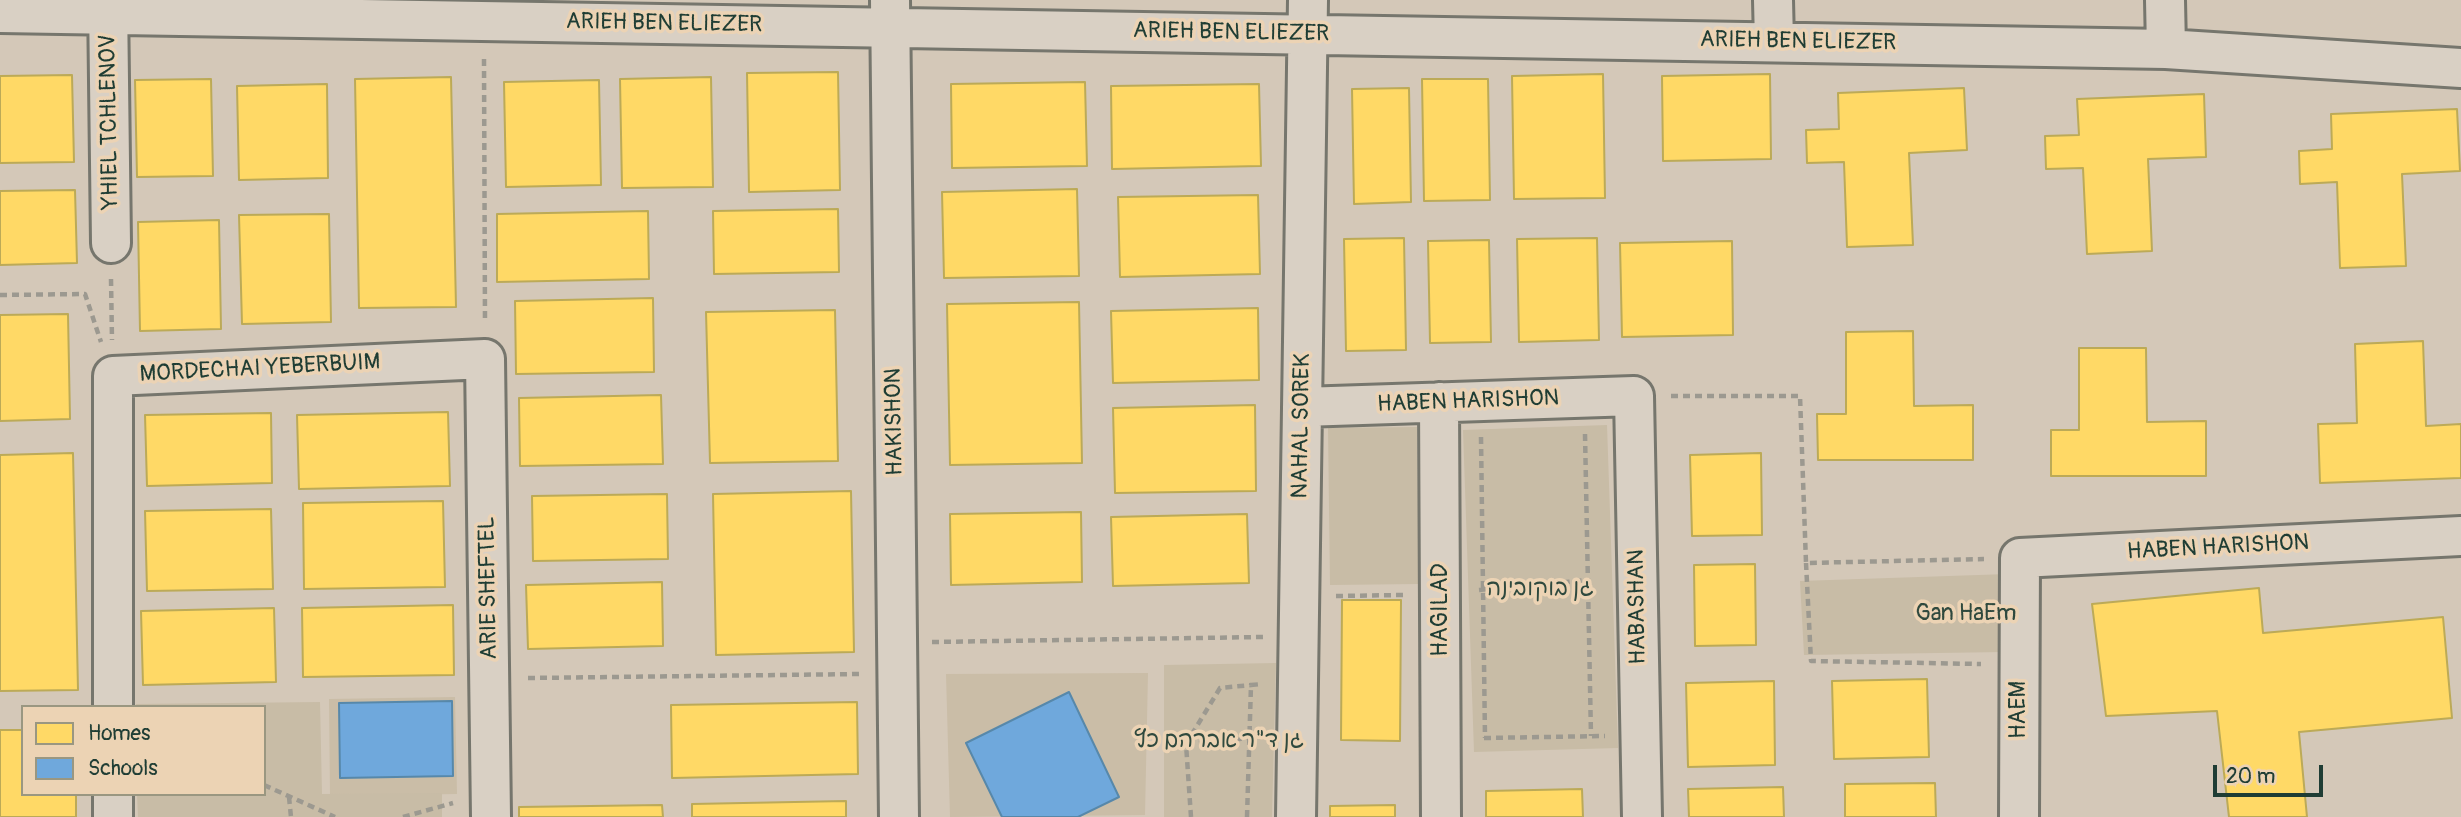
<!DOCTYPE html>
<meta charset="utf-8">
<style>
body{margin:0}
#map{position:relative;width:2461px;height:817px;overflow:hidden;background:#d4c8b8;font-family:Pangolin,sans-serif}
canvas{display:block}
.legend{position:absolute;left:21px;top:705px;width:245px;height:91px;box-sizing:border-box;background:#ecd3b4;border:2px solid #9a9781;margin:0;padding:9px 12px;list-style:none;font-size:21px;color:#1f3d34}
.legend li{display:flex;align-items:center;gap:14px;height:35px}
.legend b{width:35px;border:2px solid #9a9781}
.scale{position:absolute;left:2213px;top:765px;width:110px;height:32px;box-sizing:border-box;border:4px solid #1f3d34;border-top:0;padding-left:9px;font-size:21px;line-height:24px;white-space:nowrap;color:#1f3d34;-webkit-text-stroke:5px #ecd3b4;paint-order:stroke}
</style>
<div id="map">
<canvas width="2461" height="817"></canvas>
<ul class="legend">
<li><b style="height:19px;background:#ffd966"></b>Homes</li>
<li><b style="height:19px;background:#6fa8dc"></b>Schools</li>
</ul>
<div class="scale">20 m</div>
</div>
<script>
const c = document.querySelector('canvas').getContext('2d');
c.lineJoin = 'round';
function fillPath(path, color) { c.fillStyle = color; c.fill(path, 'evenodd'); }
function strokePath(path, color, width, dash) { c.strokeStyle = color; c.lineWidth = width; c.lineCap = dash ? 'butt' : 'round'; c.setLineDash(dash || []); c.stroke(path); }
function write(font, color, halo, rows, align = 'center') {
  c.font = font + ' Pangolin,"Playpen Sans Hebrew",sans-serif'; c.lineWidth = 7; c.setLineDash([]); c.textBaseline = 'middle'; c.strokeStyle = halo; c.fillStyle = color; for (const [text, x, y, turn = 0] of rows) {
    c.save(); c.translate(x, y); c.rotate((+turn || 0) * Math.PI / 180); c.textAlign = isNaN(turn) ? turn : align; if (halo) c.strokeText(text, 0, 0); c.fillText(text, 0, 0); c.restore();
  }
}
fillPath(new Path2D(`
 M1148 673 1145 815 950 817 946 674Z
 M455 697 457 794 330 796 329 699Z`), '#cabda7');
fillPath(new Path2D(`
 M1607 425 1618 748 1474 752 1463 430Z
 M1417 427 1419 584 1330 585 1328 428Z
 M2008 574 2004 652 1804 655 1800 581Z
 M1276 663 1272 817H1164V665Z
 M320 702 322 794 442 793V817H138L137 794H264V707H136V704Z`), '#c8bca6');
const homes = new Path2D(`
 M838 72 840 190 749 192 747 73Z
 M1603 74 1605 198 1514 199 1512 76Z
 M1770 74 1771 159 1663 161 1662 76Z
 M72 75 74 162 0 163V76Z
 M451 77 456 307 359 308 355 79Z
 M711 77 713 187 622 188 620 79Z
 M211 79 213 176 137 177 135 80Z
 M1422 79H1488L1490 200 1424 201Z
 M599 80 601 185 506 187 504 82Z
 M1085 82 1087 166 952 168 951 84Z
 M327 84 328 178 239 180 237 86Z
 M1259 84 1261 166 1112 169 1111 86Z
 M1409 88 1411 202 1354 204 1352 89Z
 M1964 88 1967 150 1909 153 1913 245 1847 247 1844 162 1807 163 1806 130 1839 129 1838 93Z
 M2204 94 2206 157 2148 159 2152 251 2087 254 2083 168 2046 169 2045 136 2079 135 2077 99Z
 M2457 109 2460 171 2402 174 2406 266 2340 268 2337 182 2300 184 2299 151 2332 149 2331 114Z
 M1077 189 1079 276 944 278 942 192Z
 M75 190 77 263 0 265V191Z
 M1258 195 1260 274 1120 277 1118 197Z
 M838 209 839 272 714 274 713 211Z
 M648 211 649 279 497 282V214Z
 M329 214 331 322 242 324 239 215Z
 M219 220 221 329 140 331 138 222Z
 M1404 238 1406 350 1346 351 1344 239Z
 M1597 238 1599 340 1519 342 1517 239Z
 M1489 240 1491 342 1430 343 1428 241Z
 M1732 241 1733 335 1622 337 1620 243Z
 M653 298 654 372 516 374 515 301Z
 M1079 302 1082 463 950 465 947 304Z
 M1258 308 1259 380 1113 383 1111 311Z
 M835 310 838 461 710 463 706 312Z
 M68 314 70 419 0 421V315Z
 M1913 331 1914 406 1973 405V460H1818L1817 414H1846V332Z
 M2423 341 2426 426 2461 424V478L2320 483 2318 424 2357 423 2355 344Z
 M2079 348H2146L2147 422 2206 421V476H2051V430H2079Z
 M661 395 663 464 520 466 519 398Z
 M1255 405 1256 491 1115 493 1113 408Z
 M448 412 450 486 299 489 297 415Z
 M271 413 272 483 147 486 145 415Z
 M73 453 78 690 0 691V455Z
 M1761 453 1762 535 1692 536 1690 455Z
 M851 491 854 652 716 655 713 494Z
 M667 494 668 559 533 561 532 496Z
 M443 501 445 587 304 589 303 503Z
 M271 509 273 589 147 591 145 511Z
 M1081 512 1082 582 951 585 950 514Z
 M1247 514 1249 583 1113 586 1111 517Z
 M1755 564 1756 645 1695 646 1694 565Z
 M662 582 663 646 528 649 526 585Z
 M2259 588 2263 633 2443 617 2452 718 2299 732 2307 817H2229L2217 711 2106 716 2092 604Z
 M1342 600H1401L1400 741 1341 740Z
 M453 605 454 675 303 677 302 608Z
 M274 608 276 682 143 685 141 611Z
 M1927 679 1929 757 1834 759 1832 681Z
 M1774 681 1775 765 1688 767 1686 683Z
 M857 702 858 774 672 778 671 705Z
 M0 730H23V794H76V817H0Z
 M1935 783 1936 817H1845V784Z
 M1783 787 1784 817H1689L1688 789Z
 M1582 789 1583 817H1486V791Z
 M846 801V817H692V804Z
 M662 805 663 817H519V807Z
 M1395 805V817H1330V806Z`);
fillPath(homes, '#ffd966');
strokePath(homes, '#bcaa57', 2);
const schools = new Path2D(`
 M1069 692 1119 797 1078 817H1002L966 743Z
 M452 701 453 776 340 778 339 703Z`);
fillPath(schools, '#6fa8dc');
strokePath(schools, '#5788aa', 2);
const minor = new Path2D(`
 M108 0 111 243
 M890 0 899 817
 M1773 0 1774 42
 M2165 0 2166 49
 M0 13 2166 49 2461 68
 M1439 402 1441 817
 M1302 407 1634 396 1642 817
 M113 707V376L485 359 491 817
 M113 794V817
 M1296 817 1308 0
 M2019 817 2020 558 2461 536`);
strokePath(minor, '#76766d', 44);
strokePath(new Path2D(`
 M484 59 485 323
 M111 279 112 340
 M0 295 85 294 101 342
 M1671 396H1800L1806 563 1984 559
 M1585 434 1591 736
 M1481 437 1485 738
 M1806 563 1811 661 1981 664
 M1479 590 1588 580
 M1336 596 1404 595
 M932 642 1263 637
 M528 678 862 674
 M1484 738 1605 736
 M1187 744 1249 738
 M264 785 335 817
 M289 797 291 817
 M403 817 453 803
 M1191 817 1186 744 1220 688 1251 685
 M1247 817 1251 685 1262 684`), '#9c9990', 4.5, [7, 5]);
strokePath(minor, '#d9d0c4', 38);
write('23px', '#1f3d34', '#ecd3b4', [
 ["ARIEH BEN ELIEZER",664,24,1],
 ["ARIEH BEN ELIEZER",1231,33,1],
 ["ARIEH BEN ELIEZER",1798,42,1],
 ["YHIEL TCHLENOV",110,122,-91],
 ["MORDECHAI YEBERBUIM",260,369,-3],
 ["HABEN HARISHON",1468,402,-2],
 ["HAKISHON",895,422,-91],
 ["NAHAL SOREK",1302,426,-89],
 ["HABEN HARISHON",2218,548,-3],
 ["ARIE SHEFTEL",489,588,-91],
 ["HABASHAN",1638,607,-91],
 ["HAGILAD",1441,610,-90],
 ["HAEM",2019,710,-90]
]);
write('23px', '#2f493e', '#ecd3b4', [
 ["גן בוקובינה",1540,589],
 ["Gan HaEm",1966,614],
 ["גן ד\"ר אברהם כץ",1219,741]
]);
</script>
